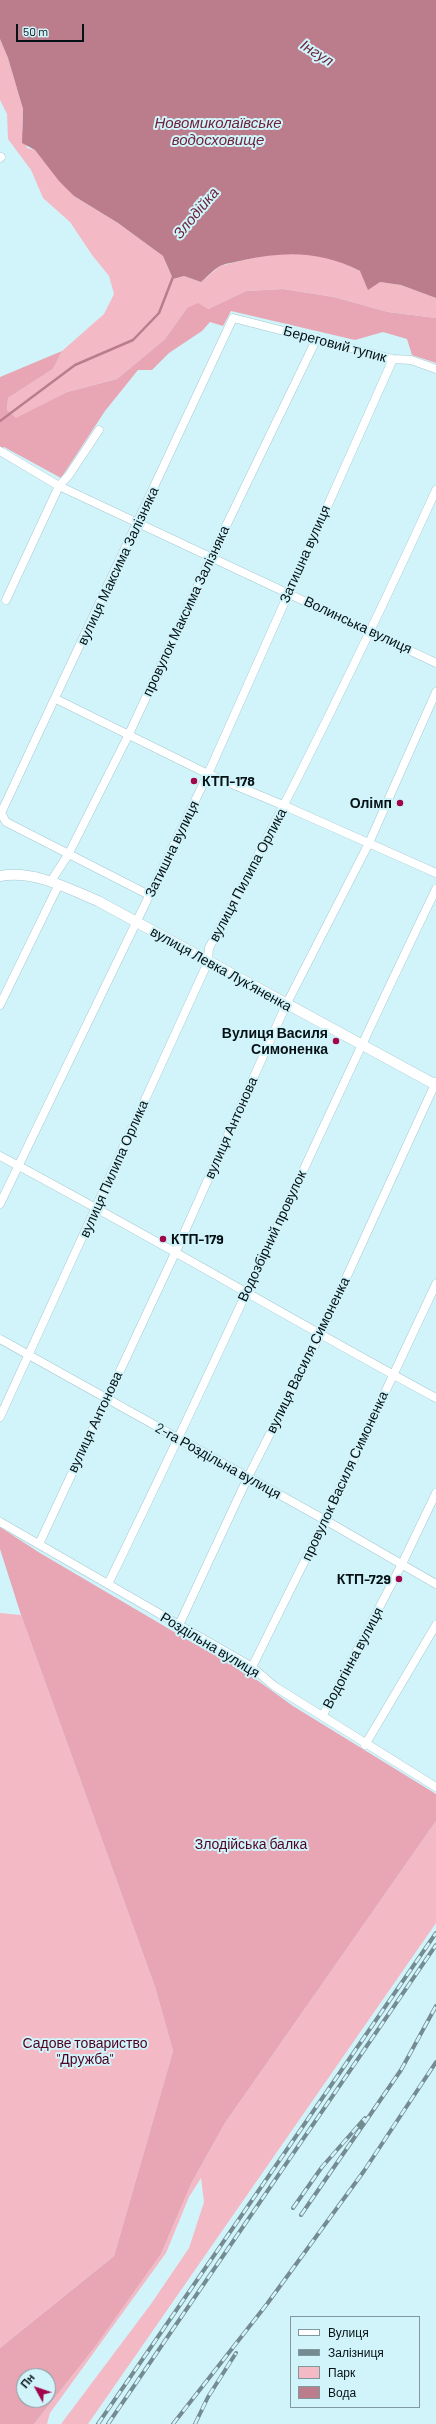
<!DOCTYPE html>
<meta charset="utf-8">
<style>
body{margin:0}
#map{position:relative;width:436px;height:2424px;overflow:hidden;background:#d1f4fb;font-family:Barlow,sans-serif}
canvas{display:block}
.legend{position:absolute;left:290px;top:2316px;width:130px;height:92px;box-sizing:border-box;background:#d1f4fb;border:1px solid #7f999f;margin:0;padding:5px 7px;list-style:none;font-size:12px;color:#051114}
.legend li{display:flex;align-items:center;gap:8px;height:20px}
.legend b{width:20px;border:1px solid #7f999f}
.north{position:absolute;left:16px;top:2368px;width:40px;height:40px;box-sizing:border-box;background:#d1f4fb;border:1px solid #7f999f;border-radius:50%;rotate:310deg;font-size:11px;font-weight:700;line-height:16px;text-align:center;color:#051114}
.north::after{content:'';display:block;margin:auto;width:14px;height:18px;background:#a00649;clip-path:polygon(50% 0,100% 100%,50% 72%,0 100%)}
.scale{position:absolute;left:16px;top:24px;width:68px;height:18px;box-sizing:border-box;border:2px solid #051114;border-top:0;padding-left:5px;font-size:12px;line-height:14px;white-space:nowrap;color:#051114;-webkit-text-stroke:3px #d1f4fb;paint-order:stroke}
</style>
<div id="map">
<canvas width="436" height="2424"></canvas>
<ul class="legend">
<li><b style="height:5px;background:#fff"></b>Вулиця</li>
<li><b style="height:5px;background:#748c91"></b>Залізниця</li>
<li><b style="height:11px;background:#f3bac6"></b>Парк</li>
<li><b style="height:11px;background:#bb7d8b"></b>Вода</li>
</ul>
<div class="north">Пн</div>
<div class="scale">50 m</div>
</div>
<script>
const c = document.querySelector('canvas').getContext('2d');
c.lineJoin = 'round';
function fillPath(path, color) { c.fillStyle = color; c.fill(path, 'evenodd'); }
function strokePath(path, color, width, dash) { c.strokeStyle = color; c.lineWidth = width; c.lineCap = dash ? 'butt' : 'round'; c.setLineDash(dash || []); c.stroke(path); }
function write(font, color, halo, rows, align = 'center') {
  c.font = font + ' Barlow,sans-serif'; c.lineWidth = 4; c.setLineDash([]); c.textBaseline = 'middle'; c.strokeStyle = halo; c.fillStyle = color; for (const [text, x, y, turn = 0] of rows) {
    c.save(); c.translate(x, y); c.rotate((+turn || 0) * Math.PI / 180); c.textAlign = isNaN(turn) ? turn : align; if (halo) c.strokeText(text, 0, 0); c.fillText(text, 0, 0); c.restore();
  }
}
fillPath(new Path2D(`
 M0 39 8 58 23 109 22 129 27 148 35 150 74 196 118 223 163 256 173 279 184 276 201 282 220 266 232 263 270 254H312L339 260 380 282 401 285 436 298V318L388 312 334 297 283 289 246 291 208 309 187 308 165 339 117 379 67 392 16 419 7 410 8 398 53 369 62 351 104 314 114 294 109 276 92 255 70 222 43 198 31 170 8 139 7 114 0 100Z
 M0 1613 21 1615 155 1987 173 2051 114 2256 0 2348Z
 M436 1821V1923L88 2424H61L151 2304 189 2248 204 2202 201 2178 189 2197 166 2253 50 2413 47 2424H34L95 2347 161 2254 192 2182 225 2123Z`), '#f3bac6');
fillPath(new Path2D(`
 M283 289 334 297 388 312 436 318V363L412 355 407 339 383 332 355 340 231 311 223 326 210 322 202 331 169 353 152 370H138L105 411 61 478 4 447 0 451V377L62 351 53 369 8 398 7 410 16 418 67 392 117 379 165 339 187 308 198 303 208 309 246 291Z
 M0 1527 40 1553 193 1643 243 1670 293 1706 436 1794V1821L225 2123 192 2182 161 2254 95 2347 34 2424H0V2348L114 2256 173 2051 155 1987 21 1615 0 1549ZM24 2376H48V2400H24Z`), '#e8a6b4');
fillPath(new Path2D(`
 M0 0H436V298L401 285 380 282 368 290 360 271C321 251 286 251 244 260 237 262 227 263 220 266 213 270 207 277 201 282L184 276 173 279 163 256 118 223 74 196 59 181 35 150 22 143 23 109 8 58 0 39Z`), '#bb7d8b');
strokePath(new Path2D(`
 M0 421 75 365 133 340 159 313 173 277`), '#bb7d8b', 2.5);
const minor = new Path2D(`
 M0 158 1 157
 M0 451 59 486 436 663
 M6 600 59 486 69 475 99 430
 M56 699 208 774 285 806 436 873
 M51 881 68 855 129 734 211 557 317 338
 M149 895 6 822 1 813 233 318 393 359 411 360 436 369
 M0 1005 59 884
 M0 1156C147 1234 290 1319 436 1398
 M0 1204 208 774 393 359
 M0 1339 325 1520 436 1584
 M0 1417 208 962 209 948C290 797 365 646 436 490
 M0 1522 252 1667 274 1686 436 1787
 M39 1544 176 1251 286 1005 369 843 436 692
 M108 1584C221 1354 324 1120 436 889
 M178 1627 248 1477 320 1335 436 1082
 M252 1667 325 1520 436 1284
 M323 1715 402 1564 436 1493
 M365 1745 436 1625`);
const tertiary = new Path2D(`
 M0 876C34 870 67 888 98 901L436 1085`);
strokePath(minor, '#a6c8cf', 9);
strokePath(tertiary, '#a6c8cf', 11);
strokePath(minor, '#fff', 8);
strokePath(tertiary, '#fff', 10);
const rail = new Path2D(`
 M293 2208 322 2167 365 2118
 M301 2215 401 2070 436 2006
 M98 2424 436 1933
 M108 2424 436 1945
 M173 2424 267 2304 364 2171 436 2062
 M195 2424 208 2397 236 2353`);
strokePath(rail, '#748c91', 4);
strokePath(rail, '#d1f4fb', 2.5, [8]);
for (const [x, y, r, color] of [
 [194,781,4,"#a00649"],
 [400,803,4,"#a00649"],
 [336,1041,4,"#a00649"],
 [163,1239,4,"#a00649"],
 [399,1579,4,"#a00649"]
]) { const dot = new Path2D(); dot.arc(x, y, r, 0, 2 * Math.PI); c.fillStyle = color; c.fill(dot); strokePath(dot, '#d1f4fb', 1.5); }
write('14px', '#051114', '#d1f4fb', [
 ["Береговий тупик",335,344,15],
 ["Затишна вулиця",305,554,-66],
 ["вулиця Максима Залізняка",118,566,-65],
 ["провулок Максима Залізняка",186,611,-65],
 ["Волинська вулиця",358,625,25],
 ["Затишна вулиця",172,849,-64],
 ["вулиця Пилипа Орлика",248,875,-62],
 ["вулиця Левка Лукʼяненка",221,969,29],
 ["вулиця Антонова",231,1128,-66],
 ["вулиця Пилипа Орлика",114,1169,-66],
 ["Водозбірний провулок",272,1236,-65],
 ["вулиця Василя Симоненка",308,1355,-64],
 ["вулиця Антонова",95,1422,-65],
 ["2-га Роздільна вулиця",218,1461,29],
 ["провулок Василя Симоненка",345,1476,-65],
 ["Роздільна вулиця",210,1645,31],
 ["Водогінна вулиця",353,1658,-62]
]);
write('bold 14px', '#051114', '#d1f4fb', [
 ["КТП-178",202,781,"left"],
 ["Олімп",392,803],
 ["Вулиця Василя",328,1033],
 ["Симоненка",328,1049],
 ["КТП-179",171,1239,"left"],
 ["КТП-729",391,1579]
], 'right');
write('14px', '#510322', '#d1f4fb', [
 ["Злодійська балка",251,1844],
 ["Садове товариство",85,2043],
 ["\"Дружба\"",85,2059]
]);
write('italic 15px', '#6f233a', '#d1f4fb', [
 ["Інгул",317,53,32],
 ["Новомиколаївське",218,123],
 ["водосховище",218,140],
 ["Злодійка",196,213,-50]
]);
</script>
